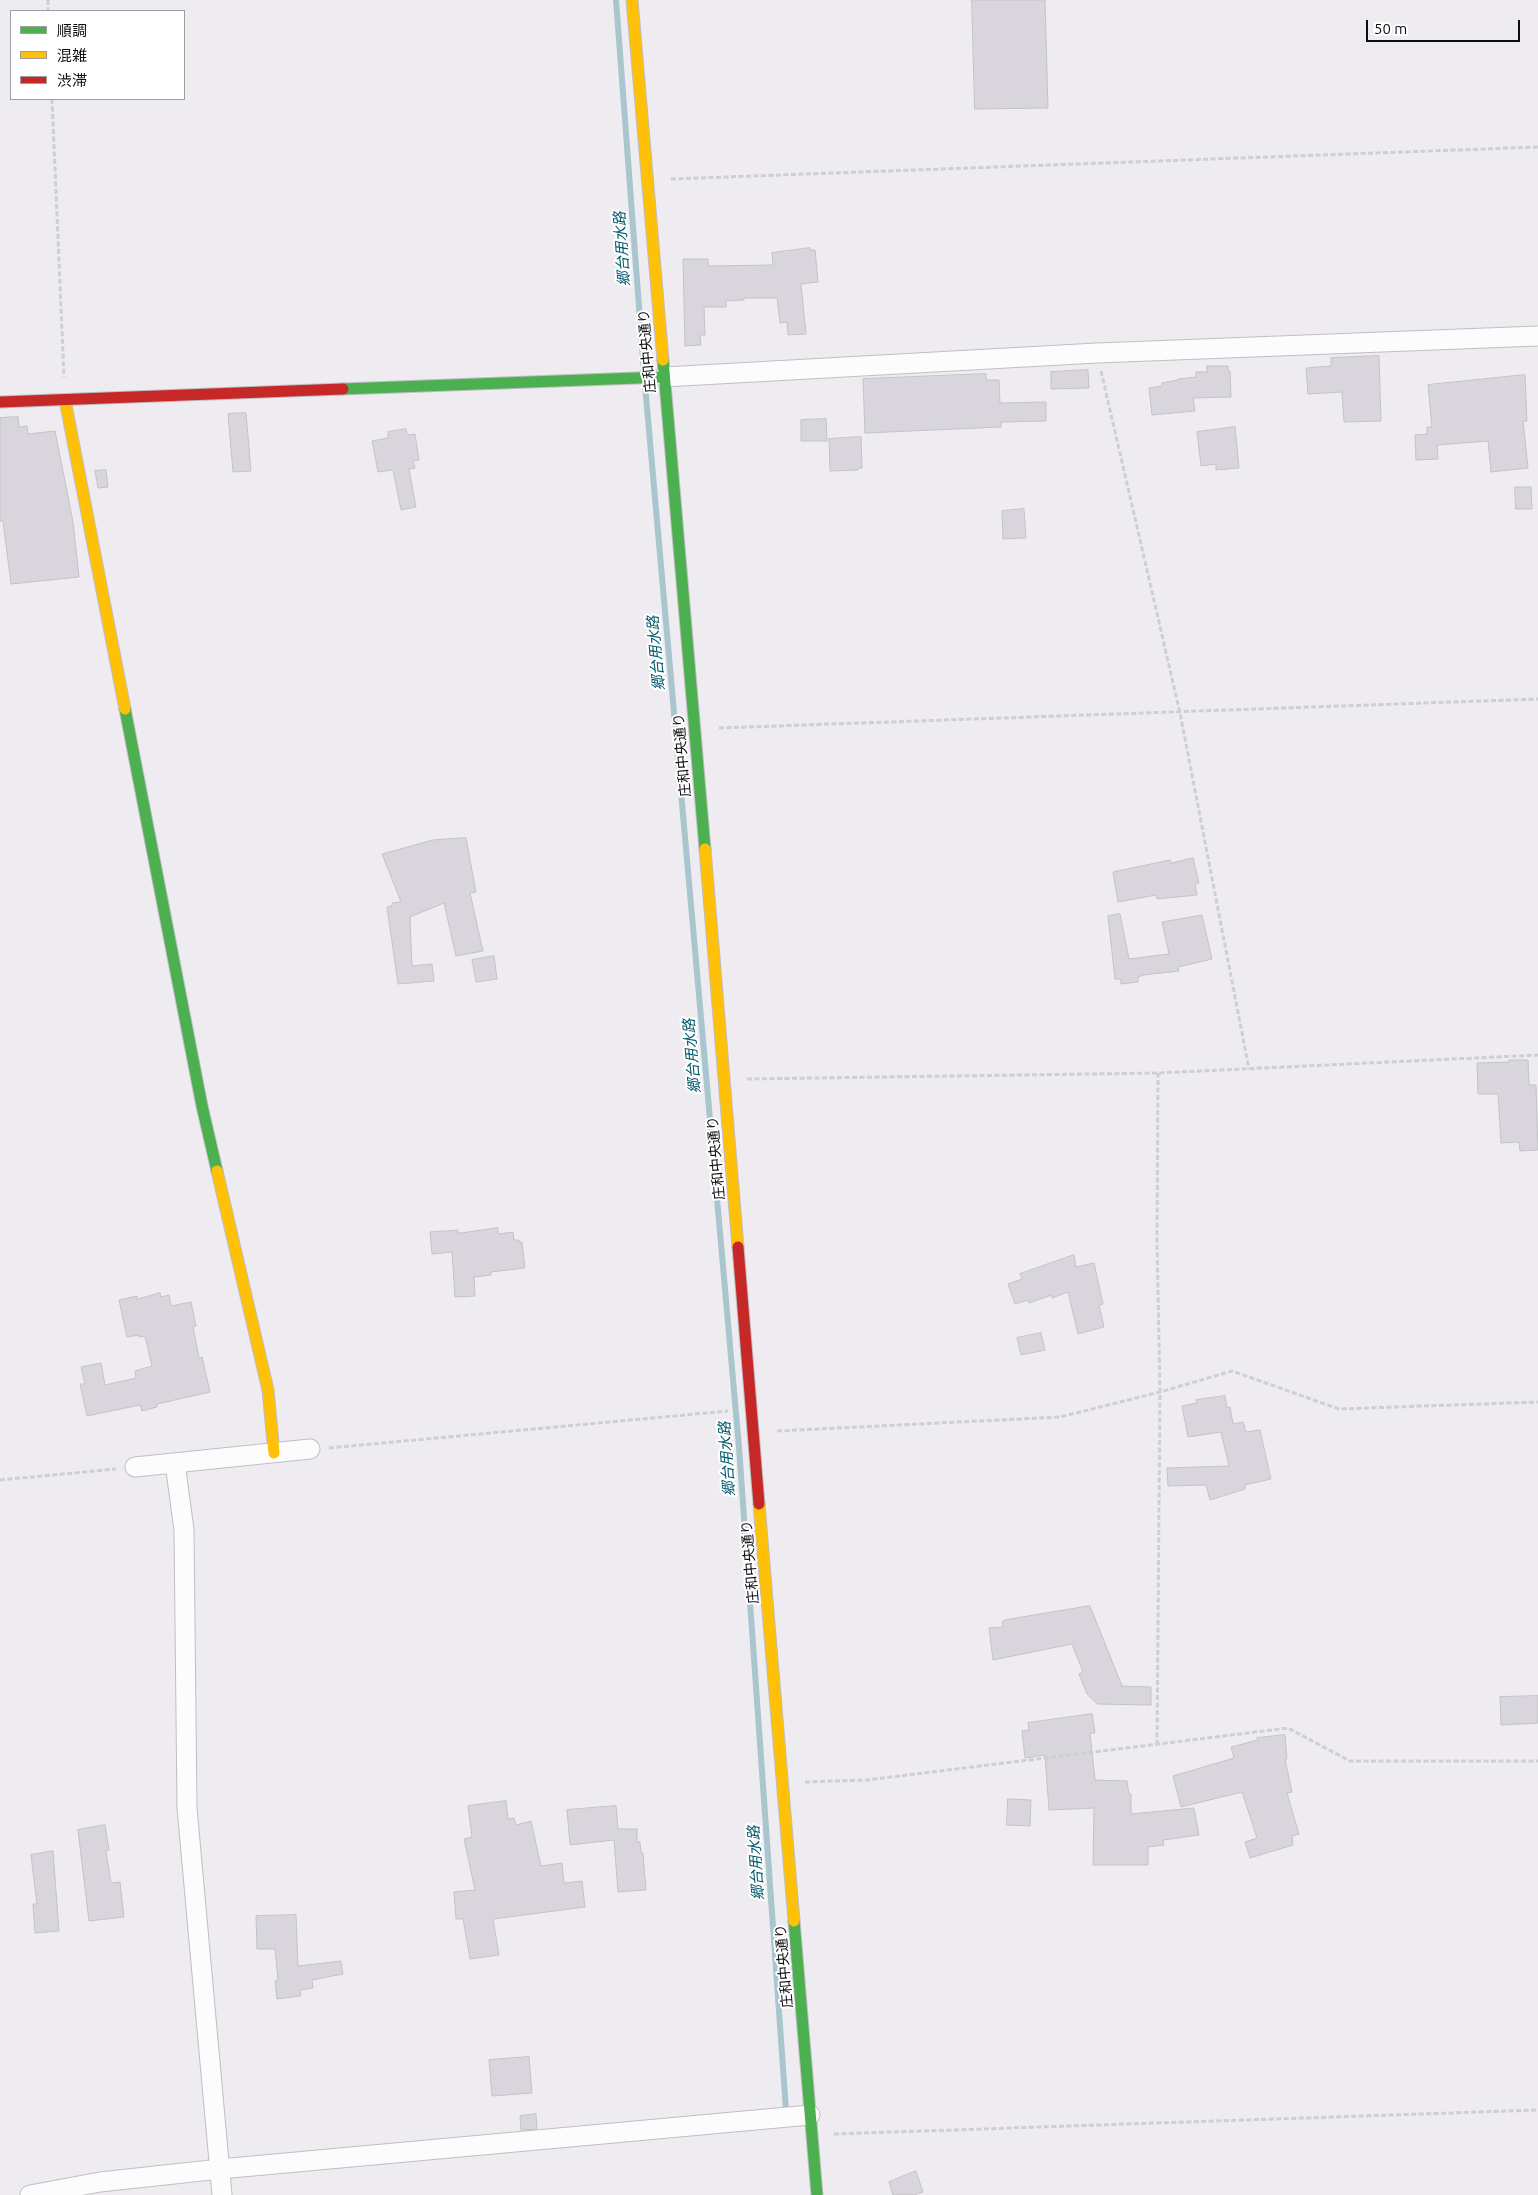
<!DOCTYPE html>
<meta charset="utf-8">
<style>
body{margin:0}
#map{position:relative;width:1538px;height:2195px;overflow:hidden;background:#eeecf0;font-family:Ubuntu,"Noto Sans JP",sans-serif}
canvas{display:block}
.legend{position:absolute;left:10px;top:10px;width:175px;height:90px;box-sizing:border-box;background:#fff;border:1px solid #9f9e9f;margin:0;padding:6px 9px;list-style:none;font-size:15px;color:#0e0d0f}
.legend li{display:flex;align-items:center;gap:10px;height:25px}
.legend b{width:25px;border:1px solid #9f9e9f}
.scale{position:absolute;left:1366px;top:20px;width:154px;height:22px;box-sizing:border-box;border:2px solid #0e0d0f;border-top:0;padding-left:6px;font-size:15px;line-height:18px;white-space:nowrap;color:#0e0d0f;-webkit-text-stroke:4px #fff;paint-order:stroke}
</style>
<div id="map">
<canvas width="1538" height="2195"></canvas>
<ul class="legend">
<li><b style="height:6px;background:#4caf50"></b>順調</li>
<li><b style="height:6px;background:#ffc107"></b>混雑</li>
<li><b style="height:6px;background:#c62828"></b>渋滞</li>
</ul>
<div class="scale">50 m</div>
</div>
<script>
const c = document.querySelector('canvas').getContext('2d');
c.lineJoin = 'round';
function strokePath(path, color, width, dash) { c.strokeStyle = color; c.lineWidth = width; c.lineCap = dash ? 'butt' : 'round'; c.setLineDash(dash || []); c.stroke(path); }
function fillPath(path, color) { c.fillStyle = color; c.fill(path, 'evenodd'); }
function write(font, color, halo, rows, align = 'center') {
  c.font = font + ' Ubuntu,"Noto Sans JP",sans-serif'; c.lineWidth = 4; c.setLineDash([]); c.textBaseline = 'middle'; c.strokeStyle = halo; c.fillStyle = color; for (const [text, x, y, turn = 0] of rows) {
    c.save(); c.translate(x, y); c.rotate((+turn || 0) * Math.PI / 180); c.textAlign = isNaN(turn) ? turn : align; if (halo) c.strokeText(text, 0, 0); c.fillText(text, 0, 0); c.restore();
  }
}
strokePath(new Path2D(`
 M616 0 644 373
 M645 385 739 1447 786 2110`), '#a9c5ce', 6);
const building = new Path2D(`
 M972 0H1045L1048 108 975 109Z
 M810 248V250H815L818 282 801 284 806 334 788 335 787 322 780 323 777 298H744V300L726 301V307H704L705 335H700L701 345 685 346 683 259H708V266L773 265 772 253Z
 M1379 356 1381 421 1344 422 1342 392 1308 394 1306 368 1331 366V358Z
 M1207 366H1228V371H1230L1231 397 1193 398 1195 411 1152 415 1149 388 1162 386V383L1178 380V379L1196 377V372H1207Z
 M1088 370 1089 388 1051 389V372Z
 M986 374V380H999L1000 403 1046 402V421L1001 422V427L865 433 863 379Z
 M1525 375 1527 421H1523L1528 468 1491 472 1488 441 1437 445 1438 459 1416 460 1415 435 1427 434V427H1432L1428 385Z
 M246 413 251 471 233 472 228 414Z
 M18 417 19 427 27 426 28 434 55 431 73 522 79 577 11 584 3 521H0V418Z
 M826 419 827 441H801V420Z
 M1235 427 1239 468 1216 470V464L1201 466 1197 432Z
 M406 429 407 435 415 434 419 460 413 461 415 468 409 469 416 507 401 510 393 470 378 472 372 441 388 438V432Z
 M861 437 862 468H858V470L830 471 829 439Z
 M106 470 108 487 98 488 95 471Z
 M1515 487H1531L1532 509H1516Z
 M1024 509 1026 538 1003 539 1002 511Z
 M466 838 476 892 470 893 483 951 456 956 444 903 410 917 412 966 432 964 434 981 398 984 387 907 392 906V903L401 902 382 854 433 840Z
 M1193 858 1199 883 1195 884 1197 895 1157 899 1156 895 1118 902 1113 872 1170 860 1171 863Z
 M1120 914 1129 959 1169 954 1162 922 1202 915 1212 959 1178 967 1179 971 1143 975 1138 977V982L1121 984V979H1115L1108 916Z
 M494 956 497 979 476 982 472 960Z
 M1509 1060H1528L1529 1085H1536L1538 1150 1520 1151 1519 1142 1501 1143 1498 1094H1478L1477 1063 1509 1062Z
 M498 1228V1234L513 1232 514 1240H519V1242H522L525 1268 491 1272V1275L474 1277 475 1296 455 1297 452 1252 432 1254 430 1232 458 1230V1233Z
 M1074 1255 1076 1267 1094 1263 1103 1304 1099 1305 1104 1327 1078 1334 1068 1292 1052 1298V1295L1029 1303 1028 1300 1015 1304 1008 1284 1022 1279 1020 1274Z
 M160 1293 161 1297 169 1295 171 1306 191 1302 196 1326 193 1327 199 1358 202 1357 210 1392 157 1404V1407L142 1411 140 1405 87 1416 80 1384H85L81 1367 101 1363 105 1385 136 1378 135 1371 152 1366 145 1336 139 1337V1335L127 1337 119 1300 137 1296V1299Z
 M1041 1333 1045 1350 1021 1355 1017 1338Z
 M1225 1396 1227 1408 1230 1407 1233 1424 1243 1422 1246 1432 1260 1430 1271 1479 1245 1485V1489L1210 1500 1206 1485 1168 1486 1167 1468 1229 1466 1221 1432 1188 1437 1182 1406 1197 1403 1196 1400Z
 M1090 1606 1122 1686 1151 1687V1705L1097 1704 1087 1694 1079 1674 1083 1672 1072 1644 993 1660 989 1628 1003 1627 1002 1622 1005 1620Z
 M1538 1696V1723L1501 1725 1500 1697Z
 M1092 1714 1095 1733H1090L1095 1780 1127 1781 1129 1794H1131V1814L1194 1808 1199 1835 1163 1840 1164 1845 1148 1847V1865H1093L1094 1808 1049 1810 1045 1755 1025 1758 1022 1731 1029 1730 1028 1723Z
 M1285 1735 1287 1759H1285L1292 1792 1287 1793 1299 1834 1292 1836 1293 1845 1250 1858 1245 1842 1257 1838 1242 1792 1181 1807 1173 1776 1234 1758 1231 1747 1258 1740 1257 1738Z
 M1008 1799 1031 1800 1030 1826 1007 1825Z
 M506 1801 508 1819 514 1818 516 1825 531 1821 541 1866 562 1863 564 1883 582 1881 585 1907 493 1919 499 1955 470 1959 463 1919H456L454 1892 475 1890 464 1839 472 1837 468 1806Z
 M616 1806 618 1829H637V1842H640L641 1853H643L646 1890 618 1892 614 1840 570 1845 567 1810Z
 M105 1825 109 1850 106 1851 111 1883 120 1882 124 1917 89 1921 78 1830Z
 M53 1851 59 1931 35 1933 33 1904H37L31 1855Z
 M296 1915 298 1966 341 1961 343 1974 312 1980 313 1988 300 1990 301 1996 277 1999 275 1981 278 1980 275 1949H257L256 1916Z
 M529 2057 532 2093 492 2096 489 2060Z
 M536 2114 537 2129 521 2130 520 2116Z
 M916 2171 923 2192 914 2195H893L889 2182Z`);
fillPath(building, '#d9d5dd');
strokePath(building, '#c3c2c5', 1);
const street = new Path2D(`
 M664 377 1097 353 1538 336
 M175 1463 184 1530 187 1808 222 2195
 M135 1467 310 1449
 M30 2195 100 2182 220 2169 810 2115`);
const fast = new Path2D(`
 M663 360 705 849
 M343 389 664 377
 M125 709 202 1106 217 1171
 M794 1921 817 2195`);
const slow = new Path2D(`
 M632 0 663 360
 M65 400 125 709
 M705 849 738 1247
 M217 1171 268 1390 274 1453
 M759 1504 794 1921`);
const jam = new Path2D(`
 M0 402 343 389
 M738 1247 759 1504`);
strokePath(street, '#c0bec1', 21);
strokePath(fast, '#c0bec1', 13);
strokePath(slow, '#c0bec1', 13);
strokePath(jam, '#c0bec1', 13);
strokePath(new Path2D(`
 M48 0V11
 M52 99 64 377
 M671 179 1538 147
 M1101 371 1180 713 1249 1069
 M719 728 1538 699
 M747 1079 1158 1073 1538 1055
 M777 1431 1060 1417 1160 1392 1232 1371 1339 1409 1538 1402
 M329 1448 728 1411
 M0 1480 116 1469
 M1157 1745 1160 1392 1157 1240 1158 1073
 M805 1782 867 1780 1288 1728 1350 1761H1538
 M834 2134 1538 2110`), '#cfcfd0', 3, [5, 2.5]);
strokePath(street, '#fcfcfd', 19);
strokePath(fast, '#4caf50', 11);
strokePath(slow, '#ffc107', 11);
strokePath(jam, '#c62828', 11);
write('14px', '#0e0d0f', '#fff', [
 ["庄和中央通り",647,351,-95],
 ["庄和中央通り",682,755,-95],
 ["庄和中央通り",716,1158,-95],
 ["庄和中央通り",750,1562,-95],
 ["庄和中央通り",784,1966,-95]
]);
write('italic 15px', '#015a6c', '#fff', [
 ["郷台用水路",622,249,-94],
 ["郷台用水路",656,653,-95],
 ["郷台用水路",692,1056,-95],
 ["郷台用水路",727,1459,-94],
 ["郷台用水路",756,1863,-94]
]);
</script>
